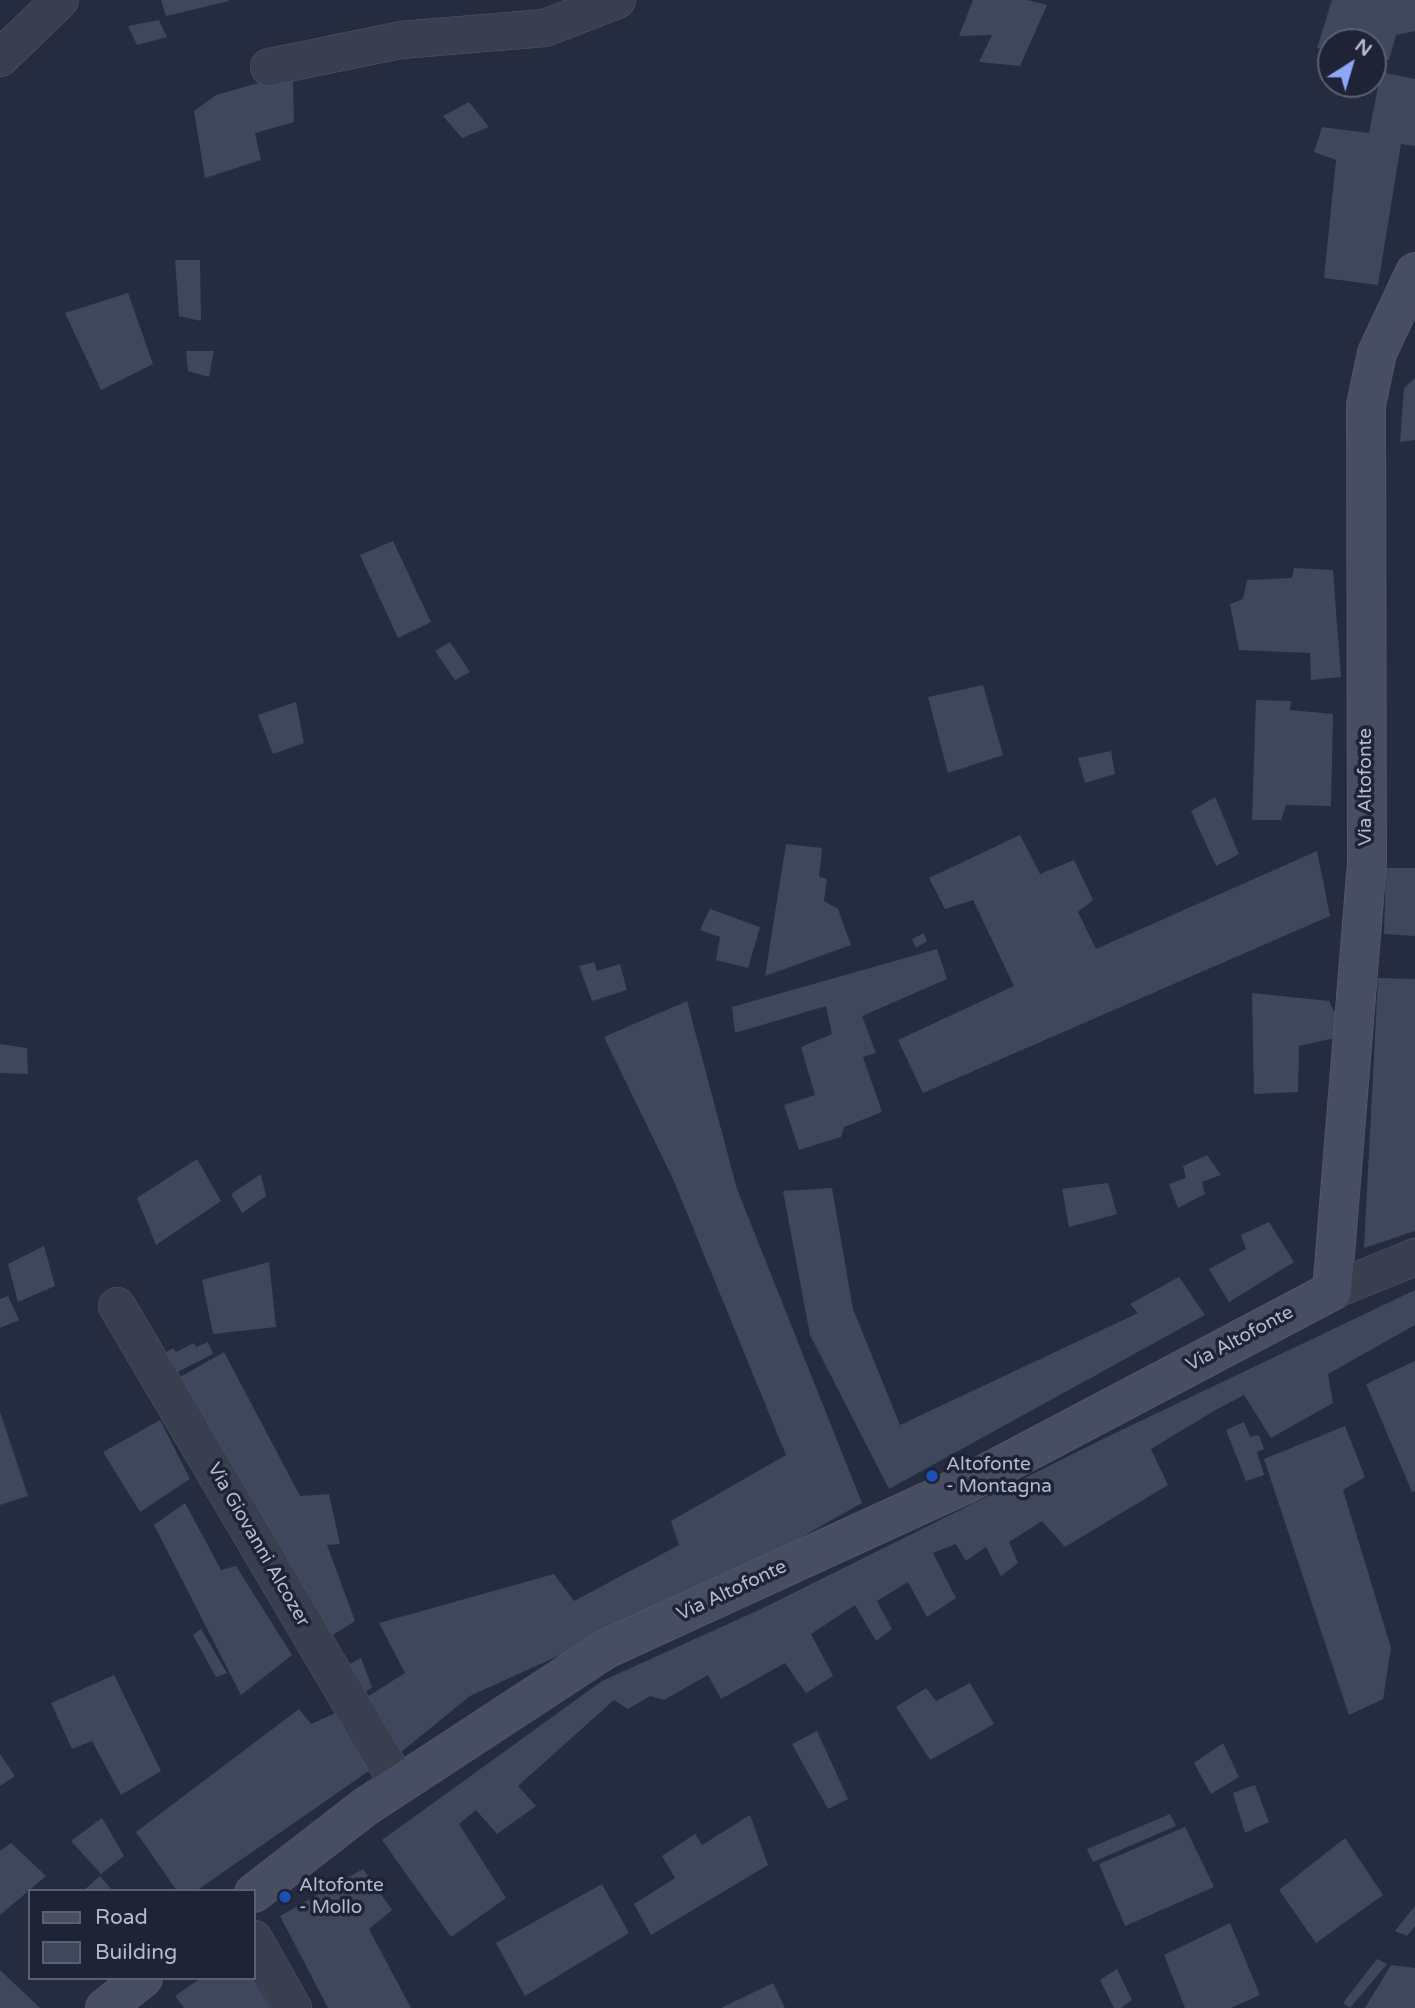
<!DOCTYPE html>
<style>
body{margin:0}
#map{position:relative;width:1415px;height:2008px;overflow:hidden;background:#252c40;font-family:"Varela Round",sans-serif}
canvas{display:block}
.legend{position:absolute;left:28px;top:1889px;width:228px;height:91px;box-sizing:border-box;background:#1e2435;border:2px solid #5b6071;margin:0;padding:9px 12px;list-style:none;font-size:21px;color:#b6baca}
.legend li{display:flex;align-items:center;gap:14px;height:35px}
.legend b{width:35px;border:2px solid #5b6071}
.north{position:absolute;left:1317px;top:28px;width:70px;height:70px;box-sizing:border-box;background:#1e2435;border:2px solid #5b6071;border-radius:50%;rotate:37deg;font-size:19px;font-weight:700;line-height:28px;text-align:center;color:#b6baca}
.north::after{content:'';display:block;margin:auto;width:24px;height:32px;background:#8da6f8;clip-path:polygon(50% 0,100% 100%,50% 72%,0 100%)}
</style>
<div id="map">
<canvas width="1415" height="2008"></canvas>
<ul class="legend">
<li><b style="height:9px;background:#474d62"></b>Road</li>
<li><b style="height:19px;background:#3f475d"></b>Building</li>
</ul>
<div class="north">N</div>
</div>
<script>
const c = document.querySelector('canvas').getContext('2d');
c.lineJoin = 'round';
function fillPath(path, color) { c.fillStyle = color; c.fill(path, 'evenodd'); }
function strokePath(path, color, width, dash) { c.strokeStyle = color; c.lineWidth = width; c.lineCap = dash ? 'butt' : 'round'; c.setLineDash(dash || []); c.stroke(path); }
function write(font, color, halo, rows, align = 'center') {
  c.font = font + ' "Varela Round",sans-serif'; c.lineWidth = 7; c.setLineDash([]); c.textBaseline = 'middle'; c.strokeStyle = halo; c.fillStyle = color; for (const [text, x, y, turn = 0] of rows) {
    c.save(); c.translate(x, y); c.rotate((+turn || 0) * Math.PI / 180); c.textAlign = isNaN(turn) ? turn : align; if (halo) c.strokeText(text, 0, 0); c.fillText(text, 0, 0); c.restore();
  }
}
fillPath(new Path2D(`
 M161 0H229V1L166 16Z
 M973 0H1027L1047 5 1020 66 979 62 992 35 959 36Z
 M1332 0H1415V31L1396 35 1389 60 1373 57V42H1331V50L1317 48Z
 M159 20 167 37 137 45 128 26Z
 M1381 72 1415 79V146L1401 144 1378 285 1324 278 1336 160 1314 152 1322 127 1369 133Z
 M293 79 294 122 255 133 261 160 205 178 194 111 216 95 265 81Z
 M469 102 489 127 462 138 443 116Z
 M175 260H200L201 321 179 316Z
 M128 293 153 364 101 390 65 313Z
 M186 351H214L209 377 188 371Z
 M1415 378V440L1400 442 1404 388Z
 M393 541 431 622 398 638 360 555Z
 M1294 568 1333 570 1341 677 1311 680 1310 653 1239 650 1230 604 1243 599 1247 580 1292 578Z
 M450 642 470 672 455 680 435 651Z
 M983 685 1003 755 948 773 928 697Z
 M1256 700 1291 701 1290 710 1333 714 1331 806 1286 805 1281 820H1252Z
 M296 702 304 743 273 754 258 715Z
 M1111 751 1115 774 1085 783 1078 758Z
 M1215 797 1239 854 1216 866 1191 811Z
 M1020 835 1040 874 1074 860 1093 900 1078 912 1096 949 1317 851 1330 916 923 1093 898 1040 1014 986 973 900 945 909 929 878Z
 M786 844 822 848 819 877 827 879 824 901 838 909 851 945 765 976Z
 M1386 868H1415V936L1384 934Z
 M710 909 760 927 748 968 716 960 720 937 700 930Z
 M924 933 927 941 916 948 912 939Z
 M937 949 947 979 862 1016 876 1053 863 1057 882 1112 844 1127 841 1137 799 1150 784 1105 815 1095 801 1047 832 1034 826 1006 735 1033 732 1007Z
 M594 962 597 971 620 964 627 990 592 1001 579 966Z
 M1378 978 1415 979V1231L1364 1248Z
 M1252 993 1329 1001 1335 1013V1038L1299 1046 1298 1092 1254 1094Z
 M687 1001 737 1189 862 1503 727 1579 470 1696 395 1757 359 1702 405 1673 379 1623 554 1574 574 1601 679 1545 671 1521 786 1455 673 1179 604 1037Z
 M0 1044 27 1048 28 1074 0 1073Z
 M1207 1155 1221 1175 1202 1182 1205 1194 1178 1208 1169 1184 1186 1178 1183 1166Z
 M197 1159 221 1201 156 1245 137 1198Z
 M261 1174 266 1196 242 1213 231 1194Z
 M1108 1183 1117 1214 1069 1227 1062 1189Z
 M832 1188 853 1309 900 1425 1138 1313 1130 1304 1179 1277 1205 1315 889 1489 810 1335 783 1191Z
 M1269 1222 1294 1262 1229 1302 1209 1269 1246 1249 1241 1235Z
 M44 1246 55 1286 18 1302 8 1264Z
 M269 1262 276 1327 213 1334 202 1280Z
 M1415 1290V1325L1328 1374 1333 1403 1271 1438 1244 1395 1214 1411 1151 1449 1168 1485 1065 1547 1042 1521 1009 1542 1018 1563 1001 1576 986 1547 966 1561 956 1544 933 1553 956 1598 927 1617 908 1582 877 1601 892 1629 876 1641 855 1605 811 1634 833 1676 806 1693 785 1663 721 1699 708 1675 664 1700 650 1696 628 1709 614 1700 518 1786 536 1806 497 1834 476 1810 459 1824 506 1898 451 1937 382 1840 602 1681 761 1609 1109 1436Z
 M8 1296 19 1320 0 1328V1299Z
 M208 1342 213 1354 172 1375 161 1355 173 1348 176 1352 194 1343 196 1347Z
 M224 1352 300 1496 329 1494 340 1544 327 1545 355 1621 319 1644 175 1380Z
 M1415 1361V1491L1412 1492 1366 1384Z
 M0 1412 28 1496 0 1505Z
 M160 1420 190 1479 140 1512 103 1452Z
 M1244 1422 1250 1437 1259 1435 1264 1449 1257 1452 1264 1475 1246 1481 1226 1430Z
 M1345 1426 1365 1477 1343 1490 1391 1648 1383 1699 1349 1715 1264 1459Z
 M185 1503 221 1570 236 1566 292 1655 241 1695 154 1525Z
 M201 1629 227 1673 216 1677 193 1635Z
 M361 1658 372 1687 353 1701 338 1670Z
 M114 1675 161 1771 121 1795 92 1741 72 1749 51 1703Z
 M970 1683 994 1724 930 1760 896 1707 926 1688 936 1701Z
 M299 1709 311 1724 340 1711 376 1766 196 1891H177L136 1832Z
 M817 1731 848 1799 828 1809 792 1744Z
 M1223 1743 1239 1777 1211 1794 1194 1763Z
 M0 1754 15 1776 0 1786Z
 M1255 1785 1269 1822 1245 1833 1233 1793Z
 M1170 1814 1176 1826 1093 1862 1087 1849Z
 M750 1815 768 1865 651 1935 634 1904 675 1878 662 1856 695 1834 702 1845Z
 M102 1818 124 1856 101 1874 71 1841Z
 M1185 1827 1214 1887 1125 1926 1099 1864Z
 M1345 1838 1383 1895 1316 1943 1279 1890Z
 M11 1843 46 1876 0 1915V1851Z
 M363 1869 392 1910 369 1929 411 2008H328L280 1916Z
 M100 1876 113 1891H83Z
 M602 1884 629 1933 525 1996 496 1943Z
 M1415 1906V1926L1407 1936 1395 1931Z
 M1230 1923 1260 1995 1231 2008H1185L1164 1955Z
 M1377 1959 1387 1964 1350 2008 1343 2003Z
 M1391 1965 1415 1968V2008H1365Z
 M1117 1969 1132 2000 1121 2008H1114L1100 1980Z
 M0 1970 40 2008H0Z
 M201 1978H253L271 2008H184L175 1996Z
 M773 1983 785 2008H721Z`), '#3f475d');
const street = new Path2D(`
 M0 58 60 0
 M269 67 401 40 545 28 617 0
 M1332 1291 1415 1257
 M117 1306 399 1785
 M254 1939 293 2008`);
const secondary = new Path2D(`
 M254 1893 365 1807 606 1649 968 1483 1332 1291 1367 862 1366 405 1377 353 1415 272
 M105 2008 143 1978`);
strokePath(street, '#515767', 38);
strokePath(secondary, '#515767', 40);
strokePath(street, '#393f4f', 37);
strokePath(secondary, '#474d62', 38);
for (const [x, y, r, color] of [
 [932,1476,7,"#1a4fb4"],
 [285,1897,7,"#1a4fb4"]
]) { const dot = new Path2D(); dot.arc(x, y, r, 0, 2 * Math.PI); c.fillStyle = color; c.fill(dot); strokePath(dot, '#1e2435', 2.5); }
write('19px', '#b6baca', '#1e2435', [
 ["Via Altofonte",1366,787,-90],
 ["Via Altofonte",1240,1339,-28],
 ["Via Giovanni Alcozer",258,1545,60],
 ["Via Altofonte",732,1591,-25]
]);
write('19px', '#b6baca', '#1e2435', [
 ["Altofonte",946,1465],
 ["- Montagna",946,1487],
 ["Altofonte",299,1886],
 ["- Mollo",299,1908]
], 'left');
</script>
